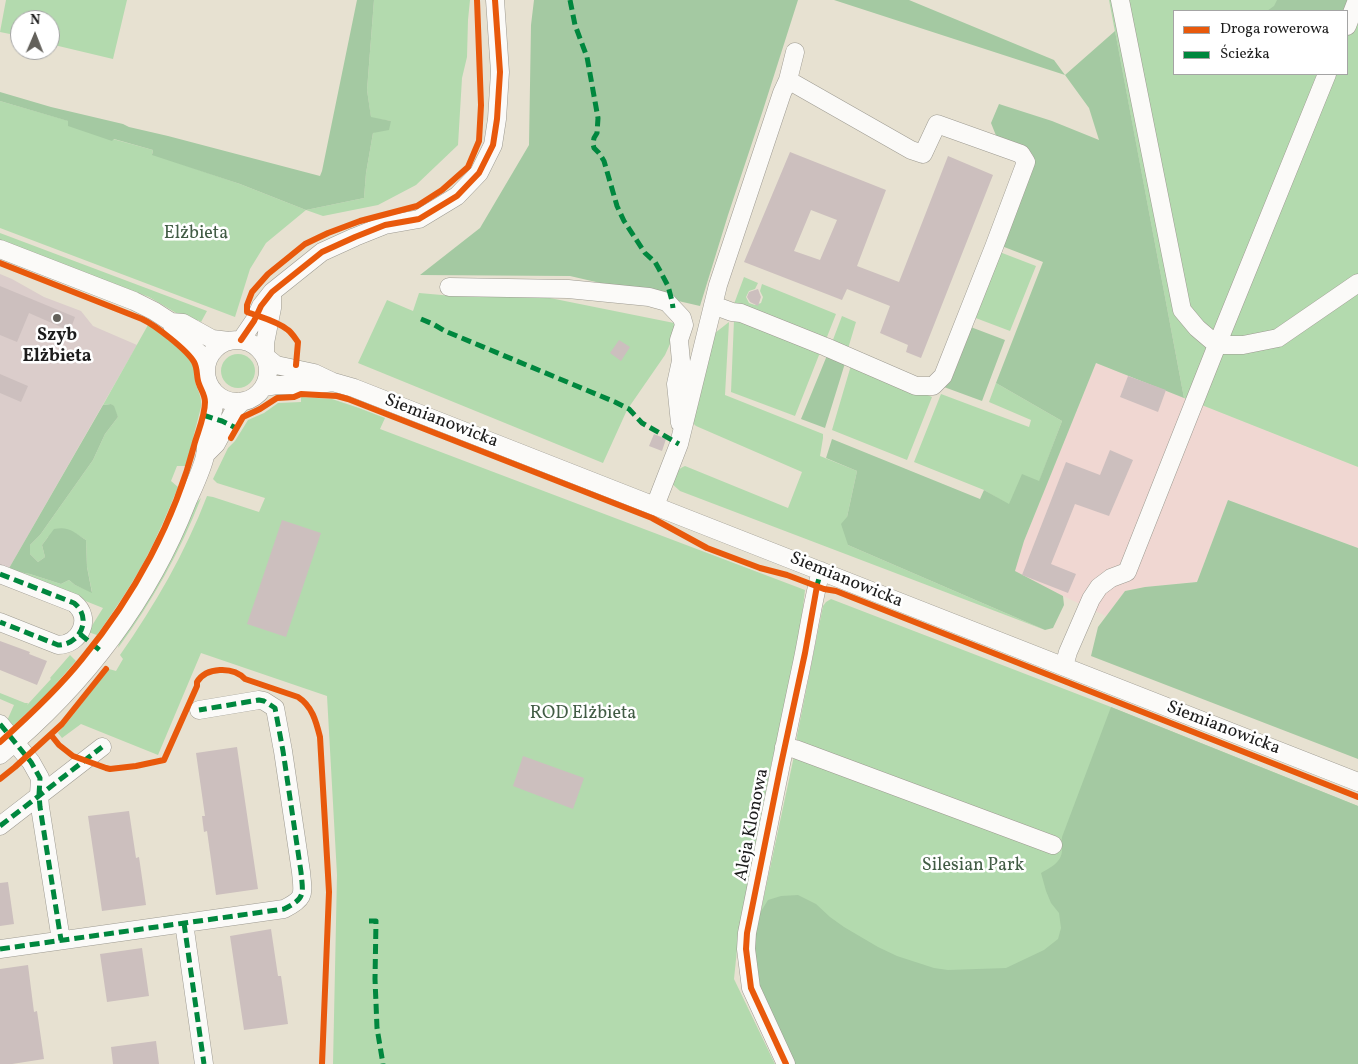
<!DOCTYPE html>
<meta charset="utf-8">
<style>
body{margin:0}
#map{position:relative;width:1358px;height:1064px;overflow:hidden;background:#e7e1d1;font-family:Vollkorn,serif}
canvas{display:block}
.legend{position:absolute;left:1173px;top:10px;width:175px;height:65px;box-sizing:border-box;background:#fff;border:1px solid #a4a4a4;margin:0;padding:6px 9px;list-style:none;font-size:15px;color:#1c1c1c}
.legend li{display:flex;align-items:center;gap:10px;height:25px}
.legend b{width:25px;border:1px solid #a4a4a4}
.north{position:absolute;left:10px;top:10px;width:50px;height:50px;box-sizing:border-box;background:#fff;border:1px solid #a4a4a4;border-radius:50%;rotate:1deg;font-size:14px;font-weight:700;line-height:20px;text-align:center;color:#1c1c1c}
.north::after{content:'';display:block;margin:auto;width:18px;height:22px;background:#63615b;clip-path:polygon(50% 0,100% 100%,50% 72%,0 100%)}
</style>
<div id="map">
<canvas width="1358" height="1064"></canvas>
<ul class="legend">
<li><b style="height:6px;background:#e8590c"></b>Droga rowerowa</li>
<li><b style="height:6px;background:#00873e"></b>Ścieżka</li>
</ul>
<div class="north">N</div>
</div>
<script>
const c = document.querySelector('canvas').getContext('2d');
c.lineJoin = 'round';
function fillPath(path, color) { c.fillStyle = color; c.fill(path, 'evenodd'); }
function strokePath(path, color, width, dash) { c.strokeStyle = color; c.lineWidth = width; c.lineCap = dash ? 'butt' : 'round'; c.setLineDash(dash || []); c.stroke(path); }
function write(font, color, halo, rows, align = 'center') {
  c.font = font + ' Vollkorn,serif'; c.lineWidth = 5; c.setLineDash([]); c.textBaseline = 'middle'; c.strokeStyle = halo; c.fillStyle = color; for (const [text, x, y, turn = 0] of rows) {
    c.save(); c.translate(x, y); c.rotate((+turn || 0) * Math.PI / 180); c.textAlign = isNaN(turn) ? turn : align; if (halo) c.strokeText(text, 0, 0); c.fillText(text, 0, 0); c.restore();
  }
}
fillPath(new Path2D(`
 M1096 363 1358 467V548L1228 500 1197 582 1145 587 1125 591 1106 616 1063 596 1014 572 1024 541Z`), '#f0d7d2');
fillPath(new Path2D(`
 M0 274 12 279 44 297 81 311 93 326 137 345 8 570 0 565Z`), '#dbcdcb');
fillPath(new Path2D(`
 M6 0H127L113 59 50 44V20H20V36L0 32Z
 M374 0H470L468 20 467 57 462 78 458 145 416 185 378 205 323 216 306 210 266 243 250 269 235 317 0 228V101L69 121 113 139 153 150 152 154 240 184 306 210 364 198 366 173 373 133 391 121 371 118 367 90Z
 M1109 0H1358V467L1184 398ZM1174 11H1347V74H1174Z
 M0 233 207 311 201 322 198 320 195 324 149 297 0 240Z
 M997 251 1036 266 1010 331 973 317Z
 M744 277 758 283 755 289 749 291 746 297 749 303 755 305 761 303 763 297 760 291 762 284 836 314 825 342 734 304Z
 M419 293 453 296H540L679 324 665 355 627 410 603 463 358 363 387 300 413 311Z
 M842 316 856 322 847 352 831 345Z
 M743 318 821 350 795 416 731 392 734 320Z
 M729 322 725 395 823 434V438L820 456 857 471 847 517 848 545 1045 630 680 491 671 483C675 475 677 469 685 466L788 508 802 472 696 426 693 423 691 415 698 405 713 338 715 333Z
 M148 325C158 331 189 355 193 365 195 371 194 378 196 385 199 393 202 398 201 407L186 466H177L171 481 178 487C168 512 157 537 145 560 131 586 114 611 97 635L88 632 103 608 8 570 30 574 61 584 69 580 75 585 92 592 87 567 86 540 73 532 48 537 42 545 45 557 38 562 30 554V545L40 535 93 460 105 434 118 417 111 404 103 405Z
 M221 371a17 17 0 1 1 34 0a17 17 0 1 1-34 0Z
 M852 362 932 397 907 460 832 430Z
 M996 383 1062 421 1039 482 1009 505 984 490 914 462 941 394 1029 427 1031 420 989 402Z
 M301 397 332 399 359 408 385 418 380 429 805 590 798 650 771 766 739 930 734 979 775 1064H333L337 875 327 696 201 653 158 755 81 724 62 738 58 733 69 720 108 670 109 669 116 671 123 659 120 655C155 605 185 553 207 496L213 497 259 512 265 498 217 483 213 479 228 448 235 441 248 420 264 413 278 403 301 402Z
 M201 498C180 552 152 602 118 648L120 640 195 504Z
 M831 599 1111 707 1358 806V1064L753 948 794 756 797 736 823 606 826 602Z
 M70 655 76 661 47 694 12 727 6 723 14 705 0 699V693L25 703H28L27 705 28 704 51 679 50 678Z`), '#b3daae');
fillPath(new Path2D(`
 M357 0H374L367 90 371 117 391 121 389 130 373 133 366 173 364 198 306 210 240 184 152 155 153 150 114 139 112 141 68 126V121L0 101V92L51 107 123 124 129 127 168 136 320 176 322 171Z
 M534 0H798L763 110 728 215 700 306 570 276 420 275 480 228 529 145 531 25Z
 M834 0H909L1054 60 1065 75 1115 31 1184 398 1096 363 1024 541 1015 571 1063 596 1064 605 1053 628 1045 630 848 545 841 524 847 517 857 471 826 458 832 439 980 499 984 490 1009 504 1022 474 1039 481 1062 421 996 383 1043 262 999 245 1033 155 999 143 991 123 999 104 1052 121 1099 140 1089 108 1065 75Z
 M1277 0H1349L1344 11H1267L1274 6Z
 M968 326 1005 340 982 401 944 387Z
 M828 353 846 360 825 428 801 419Z
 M111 404 114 406 118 417 105 434 93 460 40 535 30 545V554L38 562 45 557 42 545 54 529C69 526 74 532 86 540L87 567 92 593 75 585 69 580 61 584 30 574 8 570 103 405Z
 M1228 500 1358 548V759L1091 656 1098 627 1125 591 1145 587 1197 582Z
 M1111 707 1358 806V1064H794L756 986 753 948 760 913 768 900 781 896 798 895 816 904 830 917 844 927 878 947 897 956 934 968 948 970 1006 968 1044 950 1058 939 1061 928 1059 913 1051 903 1046 891 1041 873C1050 868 1062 862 1062 850 1062 845 1061 842 1062 837Z`), '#a4c9a2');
fillPath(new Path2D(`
 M790 152 886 190 857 266 899 282 948 156 993 175 921 358 906 352 908 345 880 333 890 306 847 289 842 300 744 262ZM811 210 837 220 820 260 794 251Z
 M0 286 75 317 70 331 29 313 17 342 0 335Z
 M758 289 761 297 758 306 750 302 747 297 749 292Z
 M619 340 630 347 621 361 610 353Z
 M0 374 28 386 21 402 0 393Z
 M1128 376 1166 390 1158 412 1120 397Z
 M654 434 666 439 662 451 649 446Z
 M1110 450 1133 460 1109 516 1075 504 1051 564 1076 574 1068 593 1022 575 1066 462 1100 475Z
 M282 520 321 533 286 637 247 624Z
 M0 641 30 652 29 654 47 661 37 685 0 670Z
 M237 747 258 889 216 895 207 831 204 832 202 816H205L196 753Z
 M523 756 584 778 573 809 513 786Z
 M129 811 136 858 139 857 146 905 102 911 88 816Z
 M8 882 14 924 0 926V883Z
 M271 929 278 976H281L288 1024 244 1030 230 936Z
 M142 948 149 996 107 1002 100 954Z
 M28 965 34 1012 37 1011 44 1059 12 1064H0V969Z
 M156 1041 159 1064H113L111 1047Z`), '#ccbfbe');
const minor = new Path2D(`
 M1120 0 1182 310 1197 328 1217 345H1243L1278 338 1358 283
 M1347 26 1357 0
 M788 80 795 52
 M0 249 134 301 154 311 171 322 183 323 212 339 229 341
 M449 287 568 289 649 297 667 302 682 318 684 325 679 340 681 361 676 384 680 423
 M171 322 174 331 201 355 203 359 206 370
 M241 340 254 321 261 306 272 292 322 252 355 237 385 225 419 219 457 196 479 173 493 145 497 119 500 72 495 0
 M206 371a31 31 0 1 1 62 0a31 31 0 1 1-62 0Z
 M265 356 276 365 314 373 333 382 354 388 1358 782
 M265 356V343L272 308V292
 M264 387 277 385H312L333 382
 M205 455 216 444 235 409 243 401
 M655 506 679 444 718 285 782 93 788 80 911 150 923 154 937 124 1021 154 1026 162 994 247 943 376 933 386H916L826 347 741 313 732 312 713 305
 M0 574 74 603C93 618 80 645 58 645L0 622
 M1064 666 1068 652 1091 599 1099 587 1111 578 1127 572 1217 345 1327 74
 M0 724 31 762 40 778 39 795 40 807 61 940
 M784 747 795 749 1053 845
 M0 755C82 687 148 602 187 502 193 488 202 470 205 456 207 450 205 443 206 437 209 426 213 415 214 404 215 399 213 394 212 389
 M0 826 102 747
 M184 923 204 1064
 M0 949 284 909C306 898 303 894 301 872L283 751 275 708 264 701 259 700 199 710
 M786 1064 751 988 746 949 747 933C765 844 782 756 801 668 808 636 812 603 821 571`);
strokePath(minor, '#9d9a91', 19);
strokePath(minor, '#fbfaf8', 18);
strokePath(new Path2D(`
 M570 0 575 25 587 57 598 118 597 133 594 138 593 144 594 148 599 153 604 161 617 206 624 221 645 253 655 262 659 269 668 286 672 301 673 308
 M421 319 433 324 445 331 615 402 629 409 642 423 679 444
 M203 415 222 421 236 428
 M0 574 74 603C93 618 80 645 58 645L0 622
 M816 589 821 571
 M80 634 102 652
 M0 724 31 762 40 778 39 795 40 807 61 940
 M0 826 102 747
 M369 921H376L375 979 377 1028 383 1064
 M184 923 204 1064
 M0 949 284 909C306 898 303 894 301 872L283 751 275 708 264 701 259 700 199 710`), '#00873e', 5, [10, 5]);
strokePath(new Path2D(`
 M0 263 142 319C155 325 187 350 194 362 198 369 196 377 199 384 201 390 205 395 205 402 205 415 199 429 195 442 175 521 134 596 82 659 58 689 29 716 0 742
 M241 340 254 321 261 306 272 292 322 252 355 237 385 225 419 219 457 196 479 173 493 145 497 119 500 72 495 0
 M296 365 298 342C295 338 292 333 288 330 277 321 260 317 247 312V305L252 292 268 274 305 244 328 233 360 221 417 206 442 190 468 167 479 141 481 105 477 0
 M231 438 243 417 260 409 277 398 294 397 301 394 337 396 348 399 652 518 707 548 760 568 787 575 824 589 836 591 1358 797
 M51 735 59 745 73 756 106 768 110 769 136 766 164 760 197 686V682C206 667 233 666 245 679L298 697C312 706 316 721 320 737L329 892 322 1064
 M0 779 15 767 62 724 106 669
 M786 1064 751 988 746 949 747 933 780 769 805 653 817 586`), '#e8590c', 6);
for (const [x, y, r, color] of [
 [57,318,5,"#63615b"]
]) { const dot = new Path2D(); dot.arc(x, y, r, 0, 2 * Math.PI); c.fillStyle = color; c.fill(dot); strokePath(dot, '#fff', 2); }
write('18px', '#425c45', '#fff', [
 ["Elżbieta",196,235],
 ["ROD Elżbieta",583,715],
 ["Silesian Park",973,867]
]);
write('bold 18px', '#1c1c1c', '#fff', [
 ["Szyb",57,337],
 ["Elżbieta",57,358]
]);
write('18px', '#1c1c1c', '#fff', [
 ["Siemianowicka",441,422,21],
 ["Siemianowicka",846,581,22],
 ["Siemianowicka",1223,729,21],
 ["Aleja Klonowa",753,825,-79]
]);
</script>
